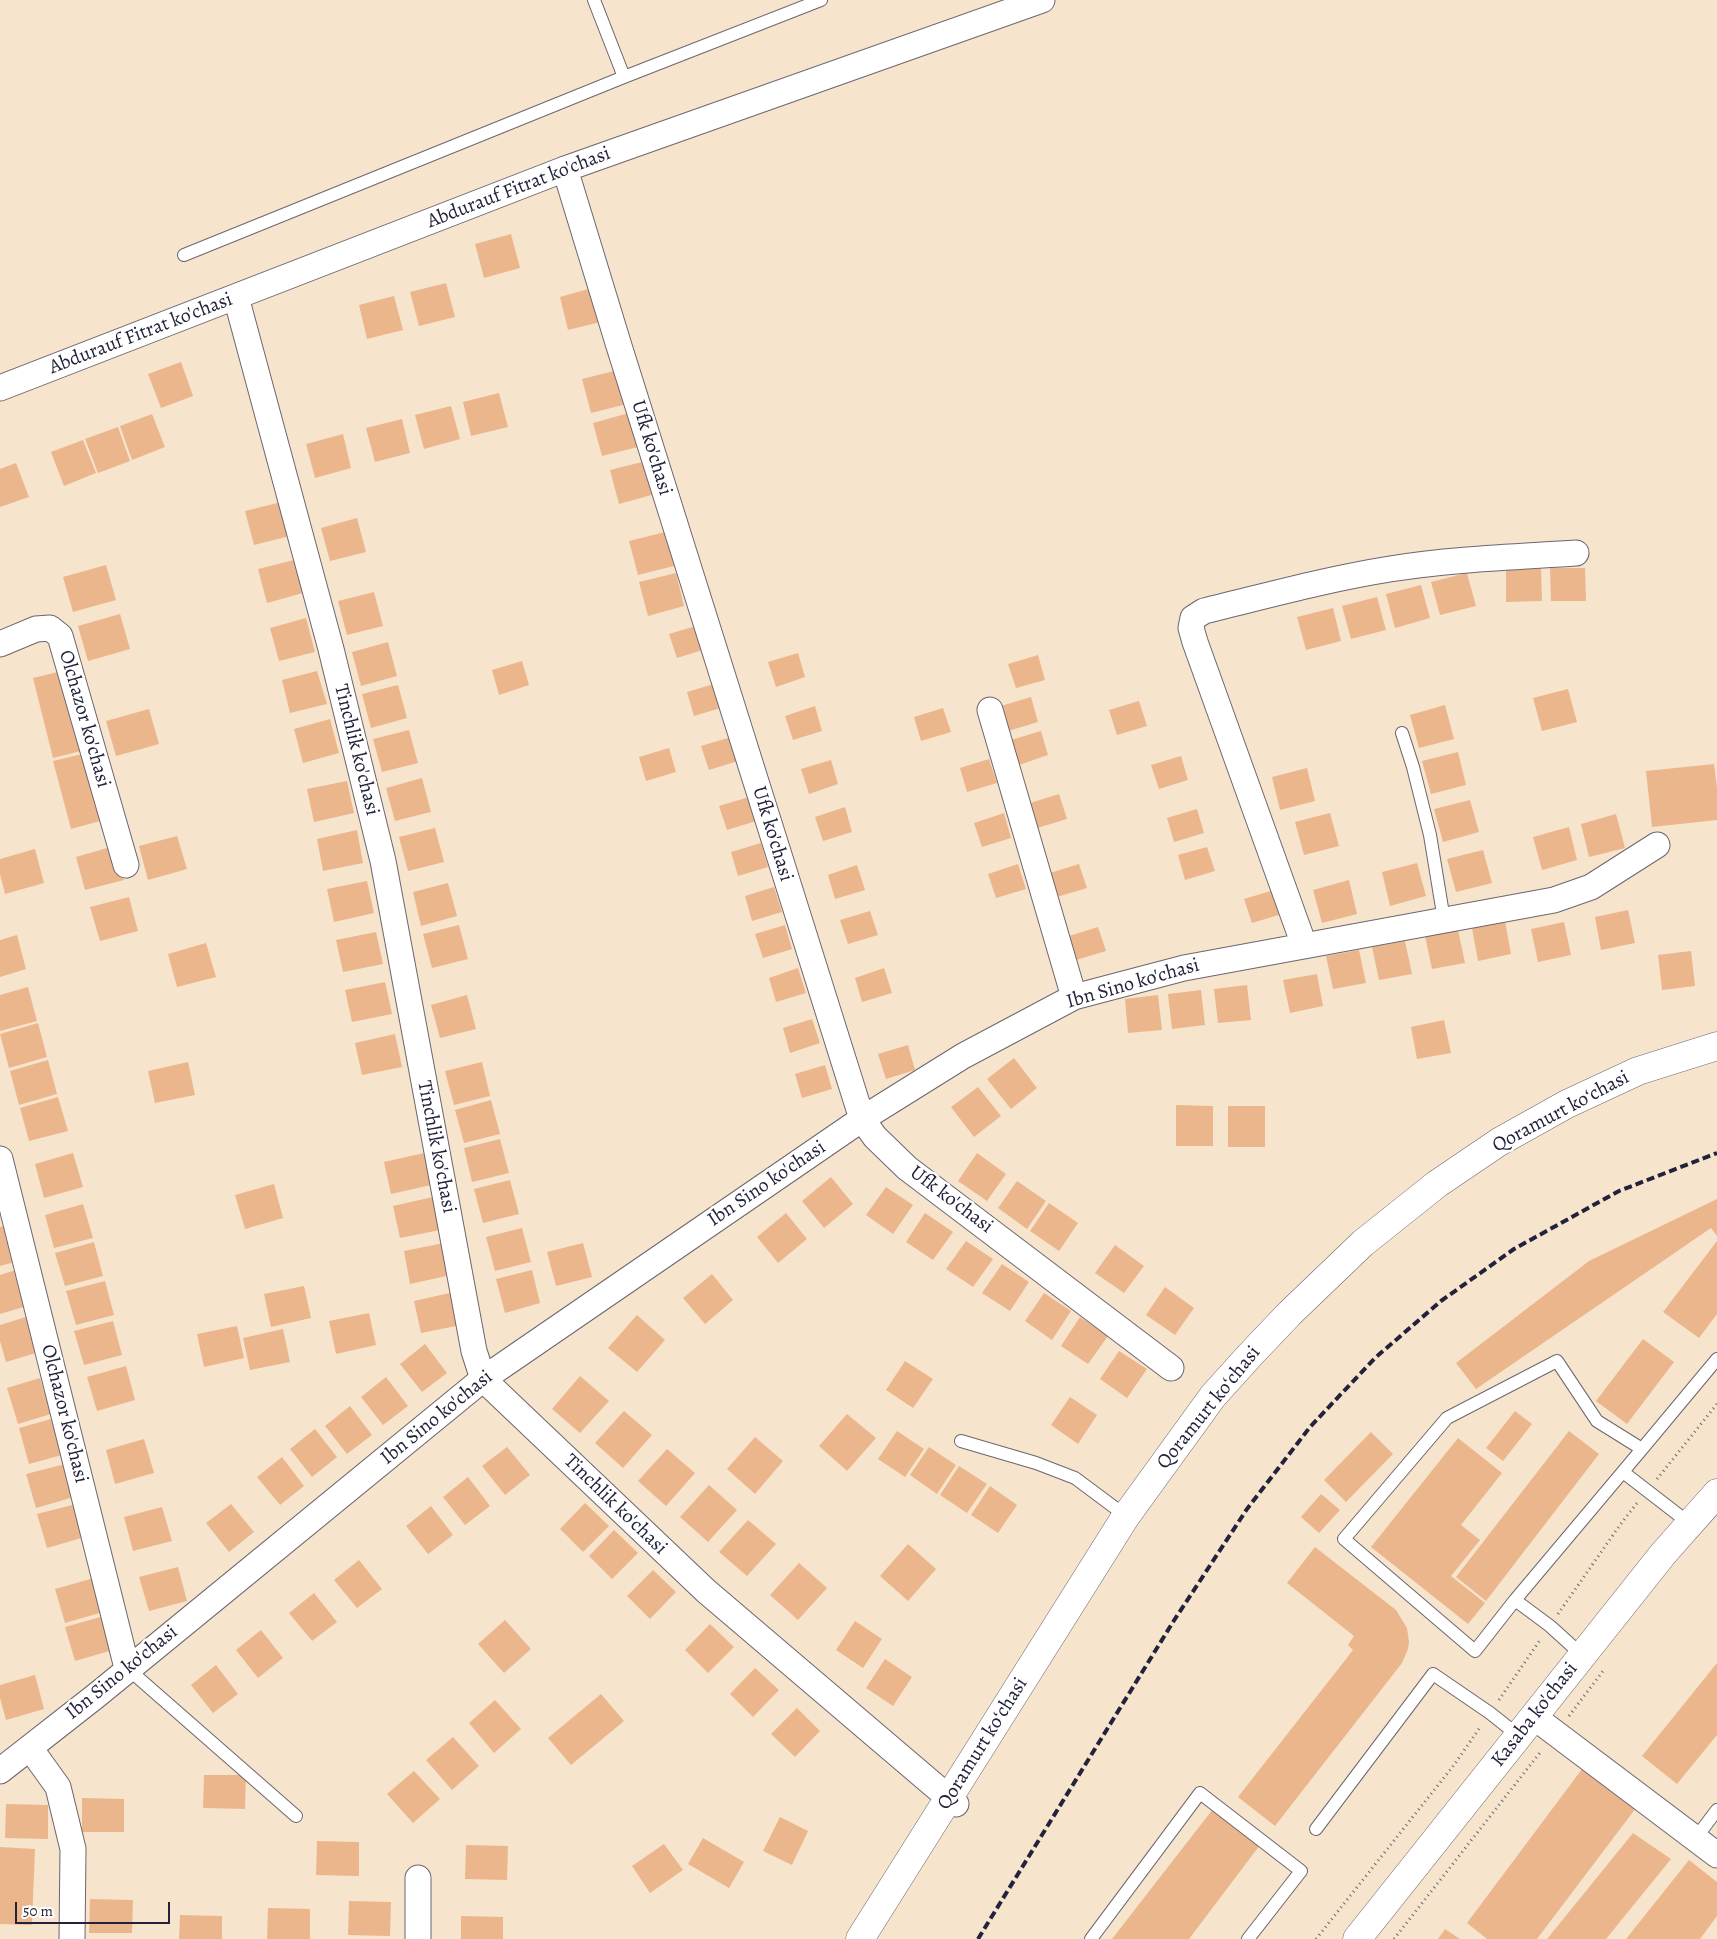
<!DOCTYPE html>
<meta charset="utf-8">
<style>
body{margin:0}
#map{position:relative;width:1717px;height:1939px;overflow:hidden;background:#f6e4cd;font-family:Alegreya,serif}
canvas{display:block}
.scale{position:absolute;left:15px;top:1902px;width:155px;height:22px;box-sizing:border-box;border:2px solid #22223b;border-top:0;padding-left:6px;font-size:15px;line-height:18px;white-space:nowrap;color:#22223b;-webkit-text-stroke:4px #fff;paint-order:stroke}
</style>
<div id="map">
<canvas width="1717" height="1939"></canvas>
<div class="scale">50 m</div>
</div>
<script>
const c = document.querySelector('canvas').getContext('2d');
c.lineJoin = 'round';
function fillPath(path, color) { c.fillStyle = color; c.fill(path, 'evenodd'); }
function strokePath(path, color, width, dash) { c.strokeStyle = color; c.lineWidth = width; c.lineCap = dash ? 'butt' : 'round'; c.setLineDash(dash || []); c.stroke(path); }
function write(font, color, halo, rows, align = 'center') {
  c.font = font + ' Alegreya,serif'; c.lineWidth = 5; c.setLineDash([]); c.textBaseline = 'middle'; c.strokeStyle = halo; c.fillStyle = color; for (const [text, x, y, turn = 0] of rows) {
    c.save(); c.translate(x, y); c.rotate((+turn || 0) * Math.PI / 180); c.textAlign = isNaN(turn) ? turn : align; if (halo) c.strokeText(text, 0, 0); c.fillText(text, 0, 0); c.restore();
  }
}
fillPath(new Path2D(`
 M511 234 520 268 484 278 475 244Z
 M446 283 455 317 419 326 410 292Z
 M595 287 604 321 568 330 560 297Z
 M394 296 403 330 367 339 359 305Z
 M181 362 193 396 161 408 148 374Z
 M618 370 627 404 591 413 582 379Z
 M499 393 508 427 471 436 463 402Z
 M451 406 460 439 424 449 415 415Z
 M629 413 638 447 602 456 593 423Z
 M152 414 165 447 132 460 120 426Z
 M402 419 410 453 375 462 366 428Z
 M118 427 130 461 98 473 85 439Z
 M343 434 351 468 315 478 306 444Z
 M83 440 96 473 64 486 51 452Z
 M646 461 655 494 619 504 610 470Z
 M16 463 29 497 0 507V469Z
 M281 502 290 536 254 545 245 511Z
 M357 518 366 552 330 561 321 528Z
 M665 532 674 566 638 575 629 541Z
 M294 560 303 593 267 603 258 569Z
 M106 565 116 600 73 612 63 577Z
 M1541 568 1542 601 1506 602V569Z
 M1550 568H1585L1586 601H1551Z
 M676 573 684 606 648 616 639 582Z
 M1467 573 1476 606 1440 615 1431 582Z
 M1421 585 1430 618 1395 628 1386 594Z
 M374 592 383 626 347 635 338 601Z
 M1377 597 1386 630 1351 639 1342 606Z
 M1333 608 1341 641 1306 650 1297 617Z
 M120 614 130 649 88 661 78 626Z
 M306 618 315 652 279 661 270 628Z
 M699 625 706 649 677 658 669 634Z
 M388 642 397 676 361 686 352 652Z
 M798 653 805 677 776 687 768 662Z
 M1038 655 1045 680 1016 688 1008 664Z
 M522 661 529 685 499 695 492 670Z
 M62 671 81 751 53 758 33 678Z
 M317 671 327 704 290 713 282 680Z
 M717 683 724 707 694 716 687 692Z
 M398 685 407 718 371 728 362 694Z
 M1568 689 1577 722 1542 731 1533 698Z
 M1031 697 1038 722 1008 731 1001 706Z
 M1139 701 1147 726 1117 735 1109 710Z
 M1445 705 1454 739 1419 748 1410 715Z
 M815 706 822 731 793 740 785 716Z
 M943 708 951 732 921 741 914 717Z
 M149 709 159 744 116 756 106 721Z
 M330 719 339 753 303 763 294 729Z
 M409 730 418 763 382 772 373 739Z
 M1041 731 1048 755 1019 765 1011 740Z
 M731 737 738 761 709 770 701 746Z
 M669 748 676 772 646 781 639 757Z
 M1458 752 1466 785 1431 794 1422 761Z
 M82 754 100 821 71 829 53 761Z
 M1181 756 1188 780 1159 789 1151 765Z
 M989 759 997 783 967 792 960 768Z
 M831 760 838 784 809 794 801 769Z
 M1714 764 1717 788V820L1652 827 1646 771Z
 M1307 768 1315 801 1280 810 1272 777Z
 M422 778 431 812 395 821 386 788Z
 M347 781 354 813 314 822 307 789Z
 M1059 794 1067 819 1037 828 1030 803Z
 M749 797 756 821 727 830 719 806Z
 M1470 800 1479 832 1443 842 1434 809Z
 M845 807 852 832 823 841 815 817Z
 M1197 809 1204 833 1174 842 1167 818Z
 M1004 813 1011 838 982 847 974 823Z
 M1330 813 1339 846 1304 855 1295 822Z
 M1616 814 1625 848 1589 857 1581 824Z
 M1569 827 1577 860 1542 870 1533 837Z
 M435 828 444 862 408 871 399 837Z
 M357 830 363 863 323 871 317 839Z
 M177 836 187 869 148 880 139 846Z
 M761 843 768 867 738 876 731 852Z
 M114 846 124 880 85 890 76 857Z
 M1207 847 1215 871 1185 880 1178 855Z
 M35 849 44 883 5 894 0 874V859Z
 M1483 850 1492 883 1456 892 1447 859Z
 M1417 863 1426 896 1390 906 1382 872Z
 M1018 864 1026 889 996 898 988 874Z
 M1079 864 1087 888 1057 897 1050 873Z
 M857 865 865 890 835 899 828 875Z
 M1349 880 1357 914 1322 923 1313 890Z
 M367 881 374 913 334 922 327 889Z
 M448 883 457 916 421 926 413 892Z
 M774 887 782 912 752 921 745 896Z
 M1274 890 1282 914 1252 923 1244 899Z
 M129 897 138 931 100 941 90 907Z
 M1628 910 1635 943 1601 950 1595 917Z
 M870 911 878 935 848 944 840 920Z
 M1505 921 1511 954 1478 961 1472 928Z
 M1564 922 1571 955 1538 962 1531 929Z
 M459 925 468 959 432 968 423 934Z
 M785 925 792 949 763 958 755 934Z
 M1098 927 1106 951 1076 960 1069 936Z
 M1458 930 1465 963 1432 969 1425 936Z
 M376 932 383 964 343 972 336 940Z
 M17 935 26 969 0 977V940Z
 M1405 941 1412 974 1379 980 1372 947Z
 M206 943 216 977 177 987 168 954Z
 M1359 950 1366 983 1333 989 1326 956Z
 M1691 951 1695 986 1662 990 1658 955Z
 M798 968 806 993 776 1002 769 978Z
 M884 968 892 993 862 1002 855 978Z
 M1317 974 1323 1006 1290 1013 1283 980Z
 M385 982 392 1014 352 1022 345 990Z
 M1247 985 1251 1020 1218 1023 1214 989Z
 M28 987 37 1021 0 1031V995Z
 M1201 990 1205 1025 1172 1029 1168 994Z
 M467 995 476 1029 440 1038 431 1005Z
 M1158 995 1162 1030 1128 1033 1125 999Z
 M812 1019 820 1043 790 1053 783 1028Z
 M1444 1020 1451 1053 1417 1059 1411 1027Z
 M38 1023 47 1057 9 1068 0 1034Z
 M395 1034 402 1067 362 1075 355 1043Z
 M908 1045 915 1070 886 1079 878 1054Z
 M1014 1058 1037 1088 1011 1109 987 1079Z
 M48 1060 57 1094 19 1105 10 1071Z
 M188 1062 195 1095 155 1103 148 1071Z
 M482 1062 490 1096 454 1105 445 1071Z
 M825 1065 832 1089 802 1098 795 1074Z
 M978 1087 1001 1116 974 1137 951 1107Z
 M58 1097 68 1131 29 1141 20 1108Z
 M491 1100 500 1134 464 1143 455 1110Z
 M1176 1105 1213 1106V1146H1176Z
 M1228 1106H1265V1147H1228Z
 M500 1139 509 1173 472 1182 464 1148Z
 M73 1153 83 1187 44 1198 35 1164Z
 M424 1153 431 1185 391 1194 384 1162Z
 M977 1153 1006 1174 987 1201 958 1181Z
 M831 1177 853 1204 824 1228 802 1201Z
 M510 1180 519 1214 483 1223 474 1189Z
 M1017 1181 1046 1201 1027 1229 998 1208Z
 M274 1184 283 1218 245 1229 235 1195Z
 M886 1187 913 1205 893 1234 866 1215Z
 M433 1197 440 1230 400 1238 393 1206Z
 M1717 1199V1236L1711 1228 1476 1389 1456 1363 1589 1261Z
 M1049 1203 1078 1223 1059 1251 1030 1231Z
 M83 1204 93 1238 54 1248 45 1215Z
 M786 1213 807 1239 778 1263 757 1237Z
 M925 1213 953 1232 933 1260 906 1242Z
 M4 1226 15 1262 0 1266V1227Z
 M522 1228 531 1262 495 1271 486 1237Z
 M966 1241 993 1259 973 1287 946 1269Z
 M1717 1241V1314L1699 1338 1663 1312Z
 M94 1242 103 1276 65 1286 55 1253Z
 M444 1243 451 1275 410 1284 404 1251Z
 M583 1243 592 1277 556 1286 547 1252Z
 M1115 1245 1144 1266 1124 1293 1095 1273Z
 M1002 1264 1029 1282 1010 1311 982 1293Z
 M16 1270 27 1306 0 1314V1275Z
 M532 1270 540 1303 505 1313 496 1279Z
 M712 1274 733 1300 705 1324 683 1298Z
 M105 1281 114 1315 76 1325 66 1291Z
 M304 1286 311 1318 271 1327 264 1294Z
 M1165 1287 1194 1308 1175 1335 1146 1315Z
 M454 1292 461 1325 421 1333 414 1301Z
 M1044 1293 1071 1311 1052 1340 1025 1321Z
 M369 1313 376 1345 336 1354 329 1321Z
 M637 1315 665 1340 637 1372 608 1348Z
 M29 1316 39 1352 6 1362 0 1341V1325Z
 M1080 1317 1108 1336 1088 1364 1061 1346Z
 M113 1321 122 1355 84 1365 74 1331Z
 M237 1326 244 1358 204 1367 197 1334Z
 M283 1329 290 1362 250 1370 243 1338Z
 M1643 1339 1674 1362 1627 1424 1596 1401Z
 M425 1344 447 1373 422 1392 400 1364Z
 M1119 1351 1147 1369 1127 1398 1100 1379Z
 M905 1361 933 1379 913 1408 886 1390Z
 M126 1366 135 1400 97 1411 87 1377Z
 M580 1376 609 1401 580 1433 552 1409Z
 M386 1377 408 1406 383 1425 361 1397Z
 M40 1378 51 1414 18 1424 7 1388Z
 M1070 1397 1097 1415 1078 1444 1051 1425Z
 M350 1406 372 1435 347 1454 325 1426Z
 M624 1411 652 1435 623 1468 595 1443Z
 M1515 1411 1532 1424 1503 1461 1486 1448Z
 M847 1414 876 1438 847 1471 819 1446Z
 M51 1419 62 1455 29 1464 19 1428Z
 M315 1429 337 1457 312 1477 290 1449Z
 M897 1431 924 1449 905 1477 878 1459Z
 M1569 1431 1599 1454 1486 1601 1456 1577Z
 M1371 1432 1393 1454 1346 1502 1324 1480Z
 M755 1437 783 1461 755 1494 727 1469Z
 M1458 1438 1502 1473 1461 1525 1480 1540 1451 1576 1485 1603 1468 1624 1371 1547Z
 M144 1439 154 1473 115 1484 106 1450Z
 M507 1447 530 1475 505 1495 482 1466Z
 M929 1447 956 1465 937 1494 910 1475Z
 M667 1449 695 1473 666 1506 638 1481Z
 M282 1457 304 1486 280 1505 257 1477Z
 M65 1464 74 1497 36 1508 26 1474Z
 M959 1466 987 1484 967 1513 940 1495Z
 M468 1477 490 1506 465 1525 443 1497Z
 M709 1485 737 1510 708 1542 680 1517Z
 M990 1486 1017 1505 998 1533 971 1515Z
 M1321 1494 1340 1510 1319 1533 1301 1517Z
 M585 1503 609 1526 583 1552 560 1529Z
 M76 1504 85 1537 47 1548 37 1514Z
 M231 1504 254 1532 229 1552 206 1523Z
 M431 1506 453 1535 428 1554 406 1526Z
 M162 1507 172 1541 133 1551 124 1517Z
 M748 1520 776 1544 747 1576 719 1552Z
 M614 1530 638 1553 612 1579 589 1556Z
 M908 1544 936 1569 908 1601 880 1576Z
 M1315 1547 1396 1610 1407 1628 1409 1642 1408 1649 1402 1663 1275 1826 1238 1797 1353 1650 1348 1645 1354 1636 1287 1583Z
 M359 1560 382 1589 357 1608 334 1580Z
 M799 1563 827 1588 798 1620 770 1595Z
 M178 1567 187 1601 149 1611 139 1577Z
 M653 1570 676 1592 650 1619 627 1596Z
 M94 1578 103 1612 65 1623 55 1589Z
 M314 1593 337 1622 312 1641 289 1613Z
 M104 1616 113 1650 75 1661 65 1627Z
 M505 1620 531 1649 504 1673 478 1644Z
 M855 1621 882 1639 863 1668 836 1650Z
 M710 1624 734 1647 708 1673 685 1650Z
 M261 1630 283 1658 258 1678 236 1650Z
 M885 1659 912 1677 893 1706 866 1688Z
 M1717 1663V1735L1677 1784 1642 1756Z
 M216 1665 238 1694 213 1713 191 1685Z
 M755 1668 779 1690 753 1717 730 1694Z
 M35 1675 44 1709 6 1720 0 1698V1685Z
 M601 1694 624 1721 571 1765 548 1738Z
 M495 1700 521 1729 494 1753 469 1723Z
 M797 1708 820 1731 795 1757 771 1734Z
 M453 1737 479 1766 452 1790 426 1760Z
 M1585 1765 1639 1804 1537 1939H1487L1467 1923Z
 M414 1771 440 1799 413 1823 387 1794Z
 M204 1775H246L245 1809 203 1808Z
 M82 1798 124 1799V1832H82Z
 M6 1804 48 1805V1839L5 1838Z
 M1213 1809 1260 1845 1189 1939H1112Z
 M780 1817 808 1831 792 1865 763 1851Z
 M1633 1833 1671 1859 1606 1939H1547Z
 M703 1838 744 1862 729 1888 688 1864Z
 M317 1841 359 1842V1876L316 1875Z
 M664 1844 683 1870 650 1893 632 1866Z
 M466 1845 508 1846 507 1880 465 1879Z
 M0 1847 35 1849 32 1925 0 1924Z
 M1689 1860 1717 1882V1916L1700 1939H1626Z
 M90 1899 133 1900 132 1933H89Z
 M349 1901 391 1902 390 1936 348 1935Z
 M268 1908 310 1909V1939H267Z
 M180 1915 222 1916V1939H179Z
 M461 1916 503 1917V1939H461Z
 M1445 1929 1460 1939H1438Z`), '#ecb68d');
const lane = new Path2D(`
 M594 0 624 77
 M184 255 624 77 821 0
 M1402 733 1413 767 1430 835 1444 920
 M961 1441 1036 1463 1075 1478 1126 1516
 M1642 1449 1717 1359
 M1623 1472 1689 1523
 M1515 1600 1642 1449 1597 1421 1557 1361 1447 1418 1344 1539 1475 1651 1515 1600 1550 1626 1582 1655
 M127 1668 296 1816
 M1316 1829 1433 1674 1490 1713 1519 1736
 M1695 1839 1717 1810
 M1091 1939 1200 1793 1301 1871 1248 1939`);
const street = new Path2D(`
 M565 169 619 346 862 1119 875 1137 907 1168 1171 1368
 M236 297 331 649 383 861 474 1351 483 1379 706 1591 956 1804
 M0 388 565 169 1042 0
 M0 644 36 629 50 628 60 636 126 865
 M990 710 1074 997
 M1304 945 1195 642 1191 628 1193 618 1204 611C1266 596 1327 579 1390 569 1452 559 1514 557 1576 553
 M0 1159 127 1668
 M1534 1717 1717 1855
 M30 1748 58 1787 73 1849 72 1939
 M0 1771 97 1695 483 1379 862 1119 963 1056 1074 997 1184 968 1554 900 1591 887 1657 845
 M418 1878V1939`);
const secondary = new Path2D(`
 M860 1939 1126 1516 1213 1396 1251 1354 1290 1313 1363 1243 1437 1184 1499 1142 1567 1104 1638 1071 1717 1046
 M1357 1939 1663 1554 1717 1493`);
strokePath(lane, '#6c666e', 14);
strokePath(street, '#6c666e', 27);
strokePath(secondary, '#6c666e', 29);
strokePath(new Path2D(`
 M1657 1479 1717 1404
 M1558 1614 1620 1525 1637 1503
 M1499 1700 1540 1640
 M1569 1716 1603 1671
 M1316 1939 1454 1765 1481 1726
 M1394 1939 1542 1750`), '#6c666e', 3, [1, 4]);
strokePath(lane, '#fff', 12);
strokePath(street, '#fff', 25);
strokePath(secondary, '#fff', 28);
strokePath(new Path2D(`
 M978 1939 1173 1622 1247 1509 1310 1427 1375 1358 1441 1301 1514 1249 1619 1191 1717 1153`), '#22223b', 4, [8, 4]);
write('20px', '#22223b', '#fff', [
 ["Abdurauf Fitrat ko'chasi",519,188,-21],
 ["Abdurauf Fitrat ko'chasi",141,334,-21],
 ["Ufk ko'chasi",651,448,73],
 ["Olchazor ko'chasi",84,719,74],
 ["Tinchlik ko'chasi",356,750,76],
 ["Ufk ko'chasi",772,834,73],
 ["Ibn Sino ko'chasi",1133,984,-16],
 ["Qoramurt koʻchasi",1561,1112,-28],
 ["Tinchlik ko'chasi",436,1147,79],
 ["Ibn Sino ko'chasi",767,1184,-34],
 ["Ufk ko'chasi",951,1200,37],
 ["Qoramurt koʻchasi",1209,1408,-51],
 ["Olchazor ko'chasi",64,1414,76],
 ["Ibn Sino ko'chasi",437,1418,-39],
 ["Tinchlik ko'chasi",615,1505,44],
 ["Ibn Sino ko'chasi",122,1673,-39],
 ["Kasaba ko'chasi",1535,1715,-52],
 ["Qoramurt koʻchasi",983,1744,-58]
]);
</script>
